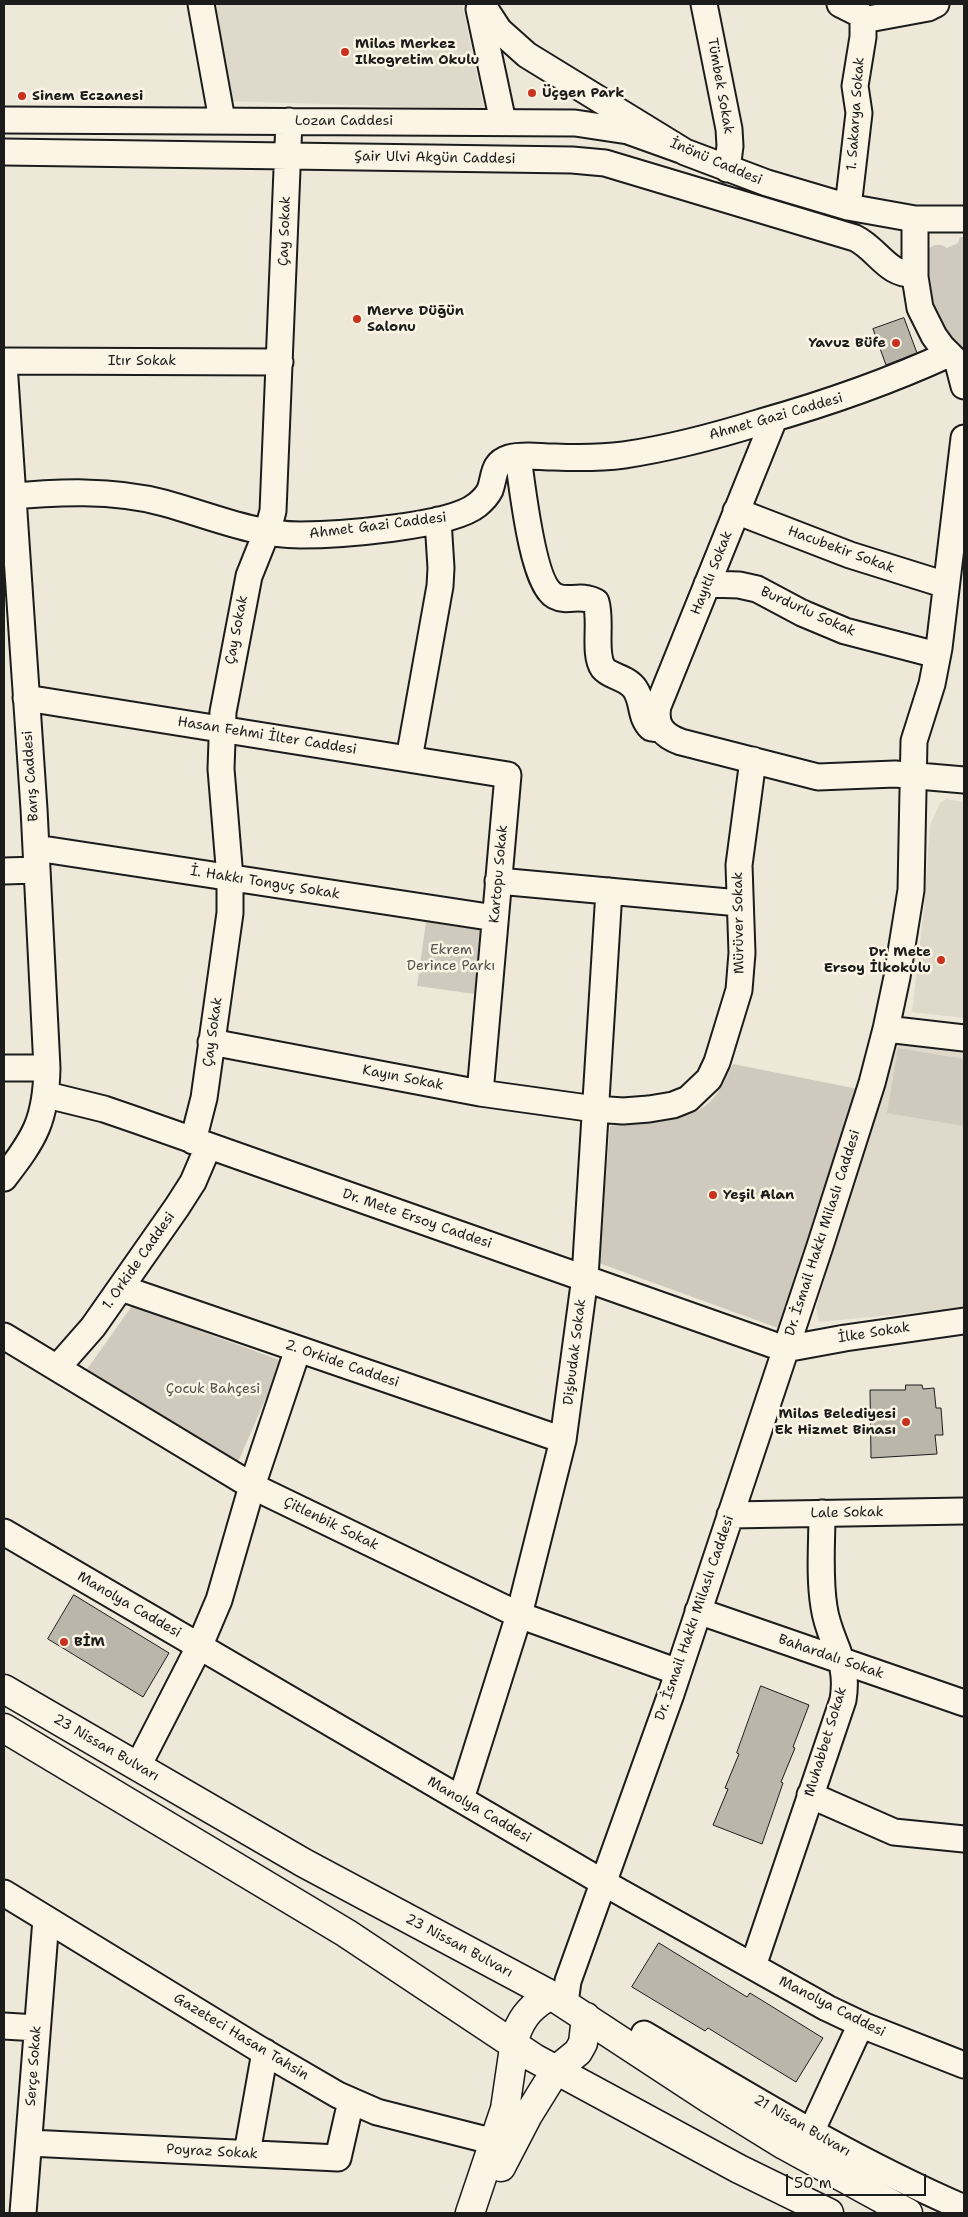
<!DOCTYPE html>
<meta charset="utf-8">
<style>
body{margin:0}
#map{position:relative;width:968px;height:2217px;overflow:hidden;background:#eee8d9;font-family:"Shantell Sans",sans-serif}
canvas{display:block}
.frame{position:absolute;inset:0;border:5px solid #1c1c1c;pointer-events:none}
.scale{position:absolute;left:786px;top:2174px;width:140px;height:22px;box-sizing:border-box;border:2px solid #1c1c1c;border-top:0;padding-left:6px;font-size:15px;line-height:18px;white-space:nowrap;color:#1c1c1c;-webkit-text-stroke:4px #fcf5e5;paint-order:stroke}
</style>
<div id="map">
<canvas width="968" height="2217"></canvas>
<div class="frame"></div>
<div class="scale">50 m</div>
</div>
<script>
const c = document.querySelector('canvas').getContext('2d');
c.lineJoin = 'round';
function fillPath(path, color) { c.fillStyle = color; c.fill(path, 'evenodd'); }
function strokePath(path, color, width, dash) { c.strokeStyle = color; c.lineWidth = width; c.lineCap = dash ? 'butt' : 'round'; c.setLineDash(dash || []); c.stroke(path); }
function write(font, color, halo, rows, align = 'center') {
  c.font = font + ' "Shantell Sans",sans-serif'; c.lineWidth = 5; c.setLineDash([]); c.textBaseline = 'middle'; c.strokeStyle = halo; c.fillStyle = color; for (const [text, x, y, turn = 0] of rows) {
    c.save(); c.translate(x, y); c.rotate((+turn || 0) * Math.PI / 180); c.textAlign = isNaN(turn) ? turn : align; if (halo) c.strokeText(text, 0, 0); c.fillText(text, 0, 0); c.restore();
  }
}
fillPath(new Path2D(`
 M208 4H462L484 109 226 101Z
 M946 799 964 802V1018L912 1012 924 908 930 825 940 803Z
 M895 1042 964 1052V1308L819 1322 816 1308Z`), '#ded9cb');
fillPath(new Path2D(`
 M960 237H964V350L952 344 927 304 925 252C932 245 938 242 947 248L958 243Z
 M426 922 484 930 475 994 417 986Z
 M898 1048 964 1059V1126L887 1113Z
 M733 1064 858 1089 778 1328 599 1263 610 1126C637 1122 684 1122 705 1106 719 1096 726 1078 733 1064Z
 M132 1306 282 1361 238 1462 85 1372Z`), '#cfcabd');
const building = new Path2D(`
 M904 318 917 353 886 365 873 329Z
 M906 1385H922L923 1389 934 1388 936 1408H941L943 1435H935L937 1454 871 1458 870 1390H905Z
 M74 1595 169 1653 143 1697 48 1639Z
 M761 1686 809 1705 793 1747 795 1748 781 1782 783 1783 762 1844 713 1825 728 1789 725 1788 739 1754 737 1753Z
 M659 1943 747 1997 750 1993 823 2038 796 2082 708 2028 705 2031 632 1987Z`);
fillPath(building, '#bab6aa');
strokePath(building, '#1c1c1c', 1);
const minor = new Path2D(`
 M201 4 222 120
 M482 4 499 30 527 55 685 152 767 183 848 207 915 219H964
 M704 4 729 129 730 146 727 169
 M840 4 860 14 863 20V37L855 86 859 113 848 207
 M479 9 503 122
 M863 20 928 8 936 4
 M4 120 575 123 628 131 681 150
 M4 152 572 160 605 163 855 238C878 249 887 276 915 274
 M915 219V277L920 308 934 336 942 347 958 363 964 386
 M4 361 280 362
 M4 364 34 809 47 1068C46 1120 35 1138 4 1178
 M774 419 658 706C654 726 664 736 681 742L818 777 895 774 964 780
 M518 457C522 483 532 584 555 596 568 603 580 593 596 602 602 622 593 653 603 668 610 677 627 677 635 689 644 702 639 716 651 728L658 729
 M4 497C56 492 113 489 164 503 208 515 254 535 300 535 337 535 450 527 477 505 482 501 487 496 490 490 495 477 492 463 509 458 523 454 539 457 554 457 577 458 601 458 624 455 671 448 716 436 761 422 828 403 886 383 949 354
 M736 511 850 555 946 585
 M707 584 739 585 757 589 802 613 845 631 937 655
 M26 698 508 775 480 1093
 M409 759 440 586 441 568 438 520
 M36 848 495 918
 M4 871 37 870
 M498 881 739 903
 M886 1029 964 1038
 M211 1042 480 1093 595 1109 623 1111 649 1109 673 1105 688 1099 709 1079 717 1062 739 990 742 953 739 865 753 760
 M4 1068H47
 M47 1095 104 1109 136 1120 785 1349 845 1338 964 1321
 M193 1141 204 1098 230 913V878L221 769 223 712 249 576 269 526 273 511 289 121
 M121 1288 563 1440
 M4 1336 252 1486 519 1615 678 1672
 M57 1368 93 1327 177 1207 193 1182 208 1147
 M730 1515 964 1511
 M4 1532 604 1883 827 2008 867 2027 964 2065
 M698 1611 964 1703
 M138 1766 199 1647 219 1600 252 1486 298 1349
 M810 1795 894 1832 964 1839
 M461 1799 519 1615 563 1440 585 1277 609 891
 M4 1893 259 2049 338 2095 377 2112 495 2142
 M753 1966 843 1700C850 1658 829 1643 824 1607 819 1576 822 1544 822 1513
 M565 2003 568 1981 671 1694 820 1246 872 1083 886 1029 897 977 911 890 914 741 932 684 939 648 964 438
 M4 2026 37 2028
 M644 2034C749 2096 852 2160 964 2208
 M811 2132 861 2024
 M29 2143 338 2158 351 2101
 M247 2153 265 2052
 M23 2213 46 1919`);
const highway = new Path2D(`
 M4 1689 304 1863 551 1995 708 2098 784 2145 908 2213
 M4 1728 346 1933 534 2058 739 2169 829 2213
 M501 2167 528 2115 556 2070 578 2052 583 2043 586 2017
 M470 2213 505 2109 516 2034C523 2015 533 2005 551 1995`);
strokePath(minor, '#1c1c1c', 29);
strokePath(highway, '#1c1c1c', 31);
strokePath(minor, '#fcf5e5', 25);
strokePath(highway, '#fcf5e5', 28);
for (const [x, y, r, color] of [
 [345,52,5,"#c8321e"],
 [532,93,5,"#c8321e"],
 [22,96,5,"#c8321e"],
 [357,319,5,"#c8321e"],
 [896,343,5,"#c8321e"],
 [941,960,5,"#c8321e"],
 [713,1195,5,"#c8321e"],
 [906,1422,5,"#c8321e"],
 [64,1642,5,"#c8321e"]
]) { const dot = new Path2D(); dot.arc(x, y, r, 0, 2 * Math.PI); c.fillStyle = color; c.fill(dot); strokePath(dot, '#fcf5e5', 2); }
write('bold 14px', '#1c1c1c', '#fcf5e5', [
 ["Milas Merkez",355,44],
 ["Ilkogretim Okulu",355,60],
 ["Üçgen Park",542,93],
 ["Sinem Eczanesi",32,96],
 ["Merve Düğün",367,311],
 ["Salonu",367,327],
 ["Yavuz Büfe",886,343,"right"],
 ["Dr. Mete",931,952,"right"],
 ["Ersoy İlkokulu",931,968,"right"],
 ["Yeşil Alan",723,1195],
 ["Milas Belediyesi",896,1414,"right"],
 ["Ek Hizmet Binası",896,1430,"right"],
 ["BİM",74,1642]
], 'left');
write('14px', '#1c1c1c', '#fcf5e5', [
 ["Tümbek Sokak",720,86,80],
 ["1. Sakarya Sokak",856,114,-86],
 ["Lozan Caddesi",344,121],
 ["Şair Ulvi Akgün Caddesi",435,158,1],
 ["İnönü Caddesi",716,162,23],
 ["Çay Sokak",285,231,-88],
 ["Itır Sokak",142,361],
 ["Ahmet Gazi Caddesi",776,417,-16],
 ["Ahmet Gazi Caddesi",378,526,-7],
 ["Hacubekir Sokak",841,550,20],
 ["Hayıtlı Sokak",712,573,-68],
 ["Burdurlu Sokak",808,612,24],
 ["Çay Sokak",237,630,-79],
 ["Hasan Fehmi İlter Caddesi",267,736,9],
 ["Barış Caddesi",31,776,-94],
 ["Kartopu Sokak",499,874,-85],
 ["İ. Hakkı Tonguç Sokak",265,883,9],
 ["Mürüver Sokak",739,923,-91],
 ["Çay Sokak",213,1032,-82],
 ["Kayın Sokak",403,1078,11],
 ["Dr. Mete Ersoy Caddesi",417,1219,19],
 ["Dr. İsmail Hakkı Milaslı Caddesi",823,1233,-72],
 ["1. Orkide Caddesi",139,1261,-55],
 ["İlke Sokak",874,1333,-9],
 ["Dişbudak Sokak",575,1352,-83],
 ["2. Orkide Caddesi",342,1364,19],
 ["Lale Sokak",847,1513,-1],
 ["Çitlenbik Sokak",331,1524,26],
 ["Manolya Caddesi",129,1605,30],
 ["Dr. İsmail Hakkı Milaslı Caddesi",695,1618,-71],
 ["Bahardalı Sokak",831,1657,19],
 ["Muhabbet Sokak",826,1742,-73],
 ["23 Nissan Bulvarı",106,1748,30],
 ["Manolya Caddesi",479,1810,30],
 ["23 Nissan Bulvarı",459,1946,28],
 ["Manolya Caddesi",832,2007,27],
 ["Gazeteci Hasan Tahsin",241,2037,31],
 ["Serçe Sokak",34,2066,-86],
 ["21 Nisan Bulvarı",802,2126,30],
 ["Poyraz Sokak",212,2152,3]
]);
write('14px', '#52504c', '#fcf5e5', [
 ["Ekrem",451,950],
 ["Derince Parkı",451,966],
 ["Çocuk Bahçesi",213,1389]
]);
</script>
